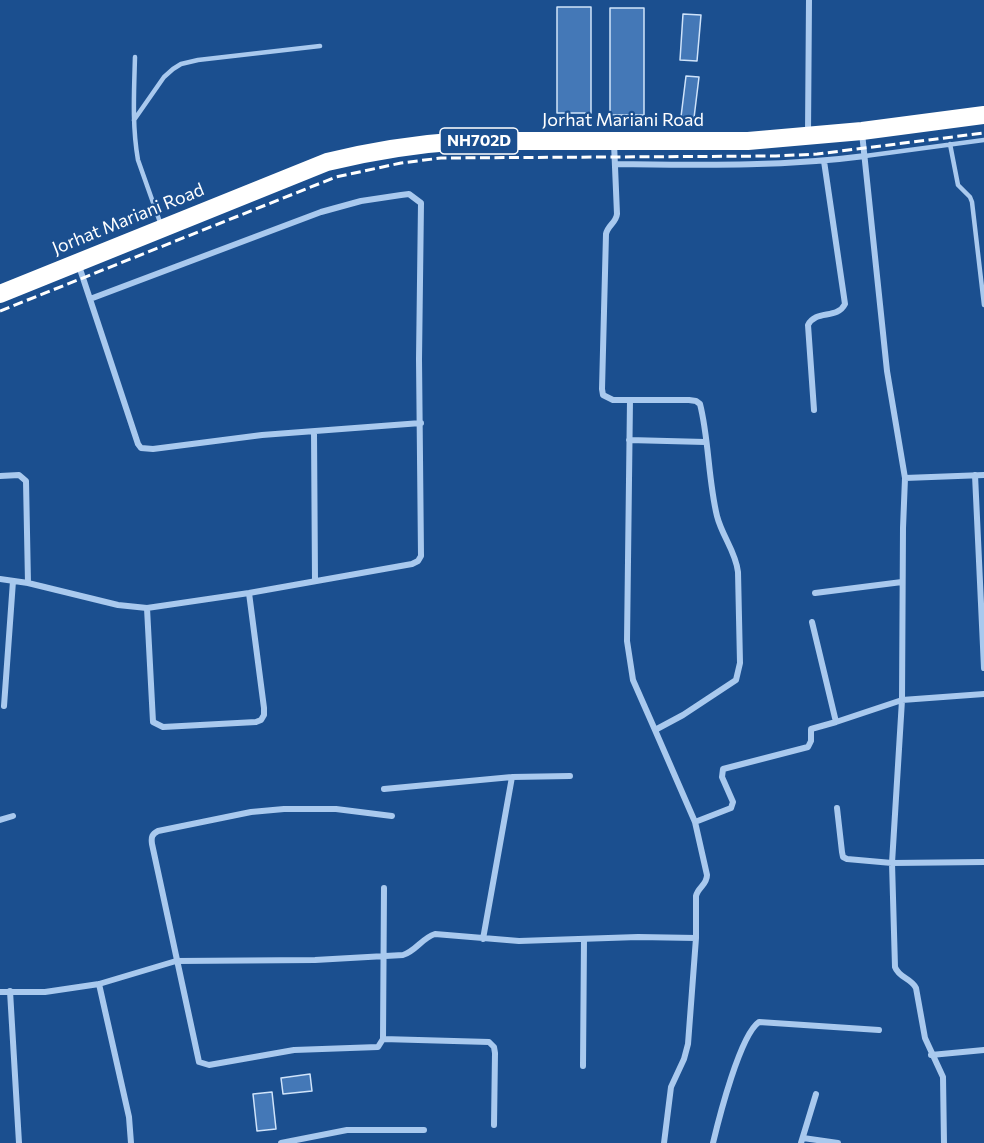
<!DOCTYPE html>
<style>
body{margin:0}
canvas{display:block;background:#1b4f8f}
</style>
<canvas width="984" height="1143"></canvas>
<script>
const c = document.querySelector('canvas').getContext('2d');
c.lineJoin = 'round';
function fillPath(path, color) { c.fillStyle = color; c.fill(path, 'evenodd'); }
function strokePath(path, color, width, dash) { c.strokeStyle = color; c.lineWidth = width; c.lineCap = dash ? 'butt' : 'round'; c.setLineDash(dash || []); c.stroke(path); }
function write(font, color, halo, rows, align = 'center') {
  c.font = font + ' Commissioner,sans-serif'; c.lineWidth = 4.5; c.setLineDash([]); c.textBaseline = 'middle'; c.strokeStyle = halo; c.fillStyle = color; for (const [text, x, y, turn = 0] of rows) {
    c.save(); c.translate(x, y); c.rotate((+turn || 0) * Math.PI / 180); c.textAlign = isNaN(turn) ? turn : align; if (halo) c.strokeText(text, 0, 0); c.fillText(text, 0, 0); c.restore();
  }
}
const building = new Path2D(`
 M557 7H591V113H557Z
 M610 8H644V115H610Z
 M683 14 701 15 697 61 680 60Z
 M686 76 699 77 693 126 680 125Z
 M310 1074 312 1091 283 1094 281 1078Z
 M272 1092 276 1129 257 1131 253 1094Z`);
fillPath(building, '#4478b7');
strokePath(building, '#cfe3fa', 1.5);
strokePath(new Path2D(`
 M135 57C134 92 132 126 138 160L161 225
 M134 120 164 77 173 69 181 64 198 60 320 46
 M950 144 958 185 970 197 972 202 984 305
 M865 156 984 140`), '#a9c9ee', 4.5);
strokePath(new Path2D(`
 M808 133 809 0
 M862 133 887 371 905 478 903 528 902 700 892 863 895 967C899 978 911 978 916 988L925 1038 943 1077 944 1143
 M614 143 617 214C616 223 608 225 606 234L602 389 603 395 613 400H689L696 401 700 404C709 439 708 479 717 516 722 536 736 552 738 572L740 663 736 680 683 715 655 730 695 822 707 875C707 885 698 887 696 896V938L688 1044 684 1059 671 1087 664 1143
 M615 164C699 165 782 167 865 156
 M79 266 138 444 141 448 153 449 262 435 421 423
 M630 400 627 641 633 680 655 730
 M814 410 808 325C816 309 837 320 845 304L824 161
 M314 432 315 580
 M629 440 705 442
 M975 475 984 668
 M0 476 19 475 26 481 28 583
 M905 478 984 475
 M0 579 28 583 118 605 147 608 249 593 412 564 418 561 421 556 419 359 421 203 409 194 401 195 361 201 321 212 90 299
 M815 593 902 582
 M147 608 153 722 163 727 256 722 261 720 264 715V708L249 593
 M4 706 13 581
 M836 722 902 700 984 694
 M384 789 512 777 570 776
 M837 808 842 852 843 857 847 859 892 863 984 862
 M0 820 13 816
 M695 822 731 808 733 802 722 777 723 769 808 747 811 741V729L836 722 812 622
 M384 888 383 1039 378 1047 294 1050 209 1065 199 1062 152 844C151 837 152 834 158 831L251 812 284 809H336L392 816
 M483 939 512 777
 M99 984 129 1117 131 1143
 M10 991 19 1143
 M0 992H45L99 984 176 961 315 960 403 955C416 951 422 938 435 934L519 941 638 937 696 938
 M383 1039 489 1042 494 1047 495 1053 494 1125
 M931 1055 984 1050
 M583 1066 584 939
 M803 1138 838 1143
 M281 1143 347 1130H424
 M713 1143C719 1118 740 1035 759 1022L879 1030
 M801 1143 816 1094`), '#a9c9ee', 6);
strokePath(new Path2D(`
 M0 294 327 162C372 151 416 144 462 141H748L862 131 984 115`), '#fff', 18);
strokePath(new Path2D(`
 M0 311 336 177 401 163 441 158 776 156 817 154 984 133`), '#fff', 3, [10, 4.5]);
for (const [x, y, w] of [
 [479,141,78]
]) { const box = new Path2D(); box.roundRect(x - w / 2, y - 13, w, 26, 4.5); c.fillStyle = '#1b4f8f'; c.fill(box); strokePath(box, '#fff', 1.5); }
write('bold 16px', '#fff', null, [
 ["NH702D",479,141]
]);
write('18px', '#fff', '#1b4f8f', [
 ["Jorhat Mariani Road",623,120],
 ["Jorhat Mariani Road",128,219,-22]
]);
</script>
